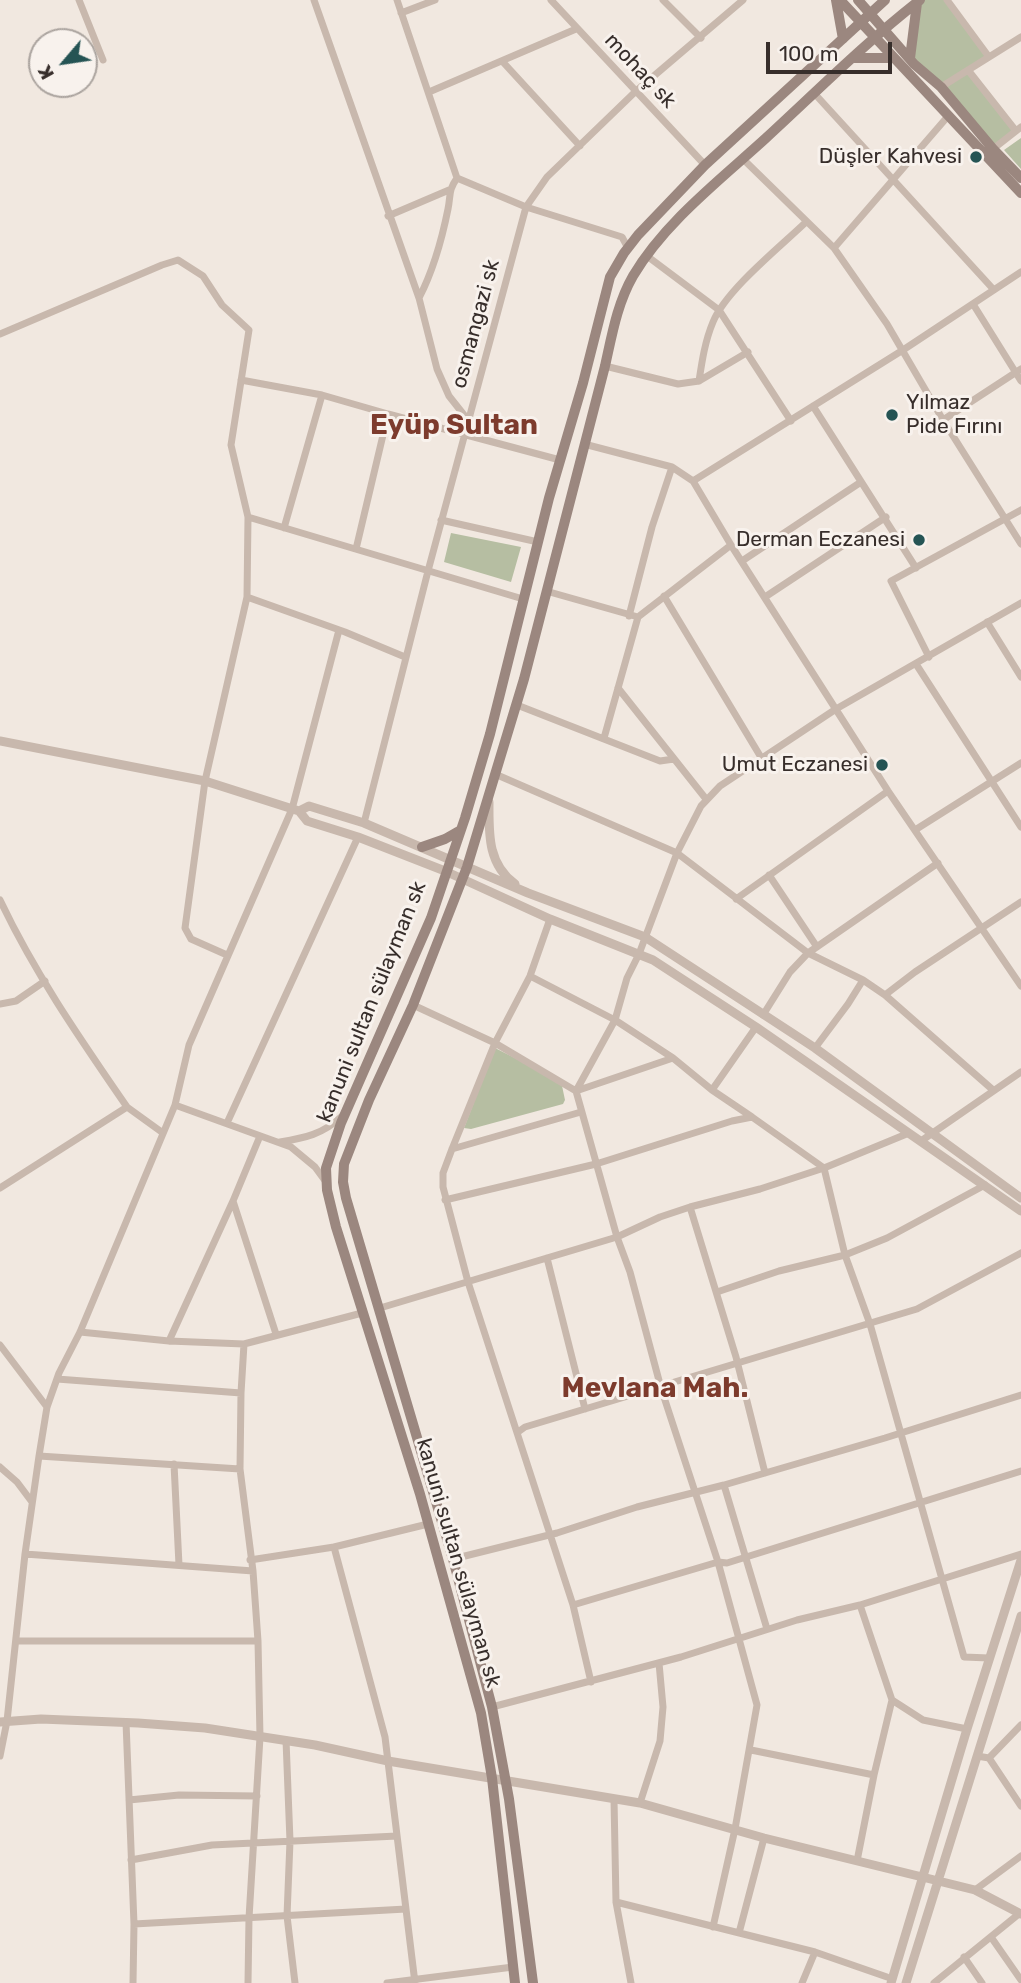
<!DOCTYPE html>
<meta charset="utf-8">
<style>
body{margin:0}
#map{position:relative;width:1021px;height:1983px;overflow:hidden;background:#f1e8e0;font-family:Rubik,sans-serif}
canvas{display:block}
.north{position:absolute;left:28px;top:28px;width:70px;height:70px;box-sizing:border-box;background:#f8f2ed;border:2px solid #aba49f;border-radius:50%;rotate:241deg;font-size:19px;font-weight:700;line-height:28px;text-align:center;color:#372e2b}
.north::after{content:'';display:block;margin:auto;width:24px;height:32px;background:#255454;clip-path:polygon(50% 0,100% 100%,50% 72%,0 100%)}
.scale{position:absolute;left:766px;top:42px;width:126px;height:32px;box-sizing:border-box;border:4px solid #372e2b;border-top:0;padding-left:9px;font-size:21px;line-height:24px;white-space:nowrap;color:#372e2b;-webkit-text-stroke:5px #f8f2ed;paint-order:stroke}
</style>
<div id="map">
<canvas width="1021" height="1983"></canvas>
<div class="north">K</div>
<div class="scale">100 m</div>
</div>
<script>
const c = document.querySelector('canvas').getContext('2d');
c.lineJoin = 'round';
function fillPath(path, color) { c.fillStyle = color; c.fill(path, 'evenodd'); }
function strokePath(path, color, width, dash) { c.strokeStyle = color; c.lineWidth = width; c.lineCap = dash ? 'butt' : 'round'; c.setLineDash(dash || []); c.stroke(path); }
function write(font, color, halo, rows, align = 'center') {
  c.font = font + ' Rubik,sans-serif'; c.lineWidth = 6; c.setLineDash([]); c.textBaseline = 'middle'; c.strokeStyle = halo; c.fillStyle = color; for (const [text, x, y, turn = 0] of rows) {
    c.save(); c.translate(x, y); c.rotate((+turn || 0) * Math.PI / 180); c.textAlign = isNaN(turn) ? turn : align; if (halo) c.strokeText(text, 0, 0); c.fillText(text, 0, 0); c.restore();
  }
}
fillPath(new Path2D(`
 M920 0H947L989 57 968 70 1016 131 993 149 914 64 917 3Z
 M1021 138V169L1004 150Z
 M451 533 521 547 511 582 444 562Z
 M495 1048 561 1081 565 1100 563 1104 471 1129 464 1128Z`), '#b6bea2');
strokePath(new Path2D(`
 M79 0 103 60
 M314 0 419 298 437 369 449 396 468 420
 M397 0 457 178 526 207 622 237 628 248
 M551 0 705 165
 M663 0 701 38
 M947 0 989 57
 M401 13 435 0
 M502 61 580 146
 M968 70 1016 131
 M941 87 1021 37
 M429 92 576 29
 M814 93 994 290
 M993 149 1021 127
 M743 159 834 248 887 324 943 420 1021 544
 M388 216 449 190
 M834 248 949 115
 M647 256 719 310 791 421
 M419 298C433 271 442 239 448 209 451 194 448 191 457 178
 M973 304 1021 381
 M0 334 162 265 178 260 203 276 222 305 249 330 231 445 248 517 247 597 205 781 185 928 191 939 227 955
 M605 366 678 384 699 381C702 361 705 341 713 322 726 290 780 247 806 222
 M241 380 322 395 388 414
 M699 381 748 352
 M813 406 916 568
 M943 420 1021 369
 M584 444 672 467 693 481 903 350 1021 272
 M693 481 731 545 888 791 1021 986
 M248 517 523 599
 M441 520 538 542
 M284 528 322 395
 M356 549 388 414 560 460
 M742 561 861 482
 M546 591 638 617 731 545
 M664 596 762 759
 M247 597 345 632 405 657
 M765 597 886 517
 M629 616 652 527 672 467
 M987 622 1021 677
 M929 657 891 581 1021 510
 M916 664 1021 827
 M618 688 706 799
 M517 705 660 761 674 759
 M604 738 638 617
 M495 774 677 853 808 953 863 980 885 995 993 1090
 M364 823 428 571 526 207 547 177 635 92 743 0
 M915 830 1021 763
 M769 875 817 947
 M736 899 888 791
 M0 900C35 974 81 1040 127 1107
 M550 919 530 976 495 1043 452 1149 443 1173V1187L468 1282 573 1605 591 1682
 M530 976 615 1020 673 1058
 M885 995 915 972 1021 902
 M0 1004 16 1001 45 981
 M413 1005 495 1043 576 1091 673 1058 712 1090 752 1117
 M763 1015 790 972 808 953 938 863
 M815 1048 848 1004 863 980
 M712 1090 756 1027
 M175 1105 291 1147 315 1167 326 1182
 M227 1123 358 837
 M921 1141 1021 1072
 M280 1142C305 1138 323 1134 341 1117
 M452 1149 581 1112
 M0 1188 127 1107 163 1133
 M445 1200 596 1164 732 1121 752 1117 824 1168 845 1255 870 1324 964 1657 989 1658
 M233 1201 260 1136
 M690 1207 736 1357 765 1473
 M547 1258 585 1409
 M717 1292 779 1271 845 1255 887 1238 985 1185
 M380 1308 617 1237 660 1217 690 1207 760 1189 824 1168 909 1133
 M80 1332 169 1341 244 1344 362 1313
 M169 1341 233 1201 276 1334
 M244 1344 241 1393 240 1469 253 1571 258 1641 260 1737 249 1918 248 1983
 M0 1345 47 1407
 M57 1379 241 1393
 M518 1432 525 1427 917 1309 1021 1253
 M39 1456 25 1554 253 1571
 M174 1464 179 1565
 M0 1467 17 1482 32 1502
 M240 1469 39 1456 47 1407 59 1373 80 1332 175 1105 189 1045 292 809 339 630
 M724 1485 767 1629
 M334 1547 385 1737 415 1983
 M453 1559 557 1533 637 1507 724 1485 885 1438 1021 1395
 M250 1560 334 1547 428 1524
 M573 1605 718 1562 727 1563 1021 1471
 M16 1641H258
 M892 1700 923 1720 967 1729
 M492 1707 681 1657 797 1620 860 1605 1021 1554
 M126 1722 134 1924 133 1983
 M286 1740 290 1841 287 1916 295 1983
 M751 1750 874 1775
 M0 1756 7 1721 25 1554
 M977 1756 989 1758 1021 1806
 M989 1758 1021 1725
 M614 1799 616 1902 631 1983
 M129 1800 179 1795 257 1796
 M640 1803 660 1741 663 1707 659 1663
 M131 1860 212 1845 397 1836
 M857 1861 874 1775 892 1700 860 1605
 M975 1890 1021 1856
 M616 1902 815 1952 887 1977
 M134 1924 406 1909
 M713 1927 735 1829 757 1705 718 1562 661 1388 630 1272 617 1237 576 1091 615 1020 627 978 639 954 677 853 701 806 720 786 836 709 1021 603
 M739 1933 764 1838
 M991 1937 1021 1980
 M964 1957 982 1983
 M387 1983 513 1967
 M802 1983 815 1952
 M934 1983 1020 1913`), '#c8b8ad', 7);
strokePath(new Path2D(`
 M0 741 205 781 299 811 307 821 358 837 445 871 550 919 653 960 756 1027 1021 1211
 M489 802C489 832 487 864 515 884
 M299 811 309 806 364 823 528 893 645 937 815 1048 1021 1198
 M0 1722 41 1719 138 1723 205 1728 315 1745 388 1761 640 1803 764 1838 975 1890 1021 1914
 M891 1983 967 1729 1021 1560
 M906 1983 1021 1616`), '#c8b8ad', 9);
strokePath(new Path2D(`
 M836 0 843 39
 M840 0 1021 193
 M858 0 914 64 941 87 993 149 1021 178
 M854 58H894
 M910 58 917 3
 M422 847 445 839 459 831
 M515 1983 492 1778 481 1713 420 1494 336 1227 327 1190 326 1168 341 1123 431 918 465 818 490 734 549 498 583 383 610 277 624 253 638 235 705 165 885 0
 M533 1983 509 1799 492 1707 453 1559 346 1198 343 1182 344 1164 369 1100 413 1005 467 867 524 679 605 366C612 335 617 304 633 276 665 222 720 180 766 138 816 92 866 42 920 0`), '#9b877f', 10);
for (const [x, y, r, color] of [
 [976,157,7,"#255454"],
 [892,415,7,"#255454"],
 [919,540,7,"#255454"],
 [882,765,7,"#255454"]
]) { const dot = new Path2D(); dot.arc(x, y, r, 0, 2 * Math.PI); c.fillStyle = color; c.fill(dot); strokePath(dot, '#f8f2ed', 2.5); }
write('21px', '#372e2b', '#f8f2ed', [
 ["mohaç sk",640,71,47],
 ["osmangazi sk",476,324,-75],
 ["kanuni sultan sülayman sk",372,1002,-68],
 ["kanuni sultan sülayman sk",458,1563,74]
]);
write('21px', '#372e2b', '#f8f2ed', [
 ["Düşler Kahvesi",962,157],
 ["Yılmaz",906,403,"left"],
 ["Pide Fırını",906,427,"left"],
 ["Derman Eczanesi",905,540],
 ["Umut Eczanesi",868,765]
], 'right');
write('bold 28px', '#7d3b2d', '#f8f2ed', [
 ["Eyüp Sultan",454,426],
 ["Mevlana Mah.",655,1389]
]);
</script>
